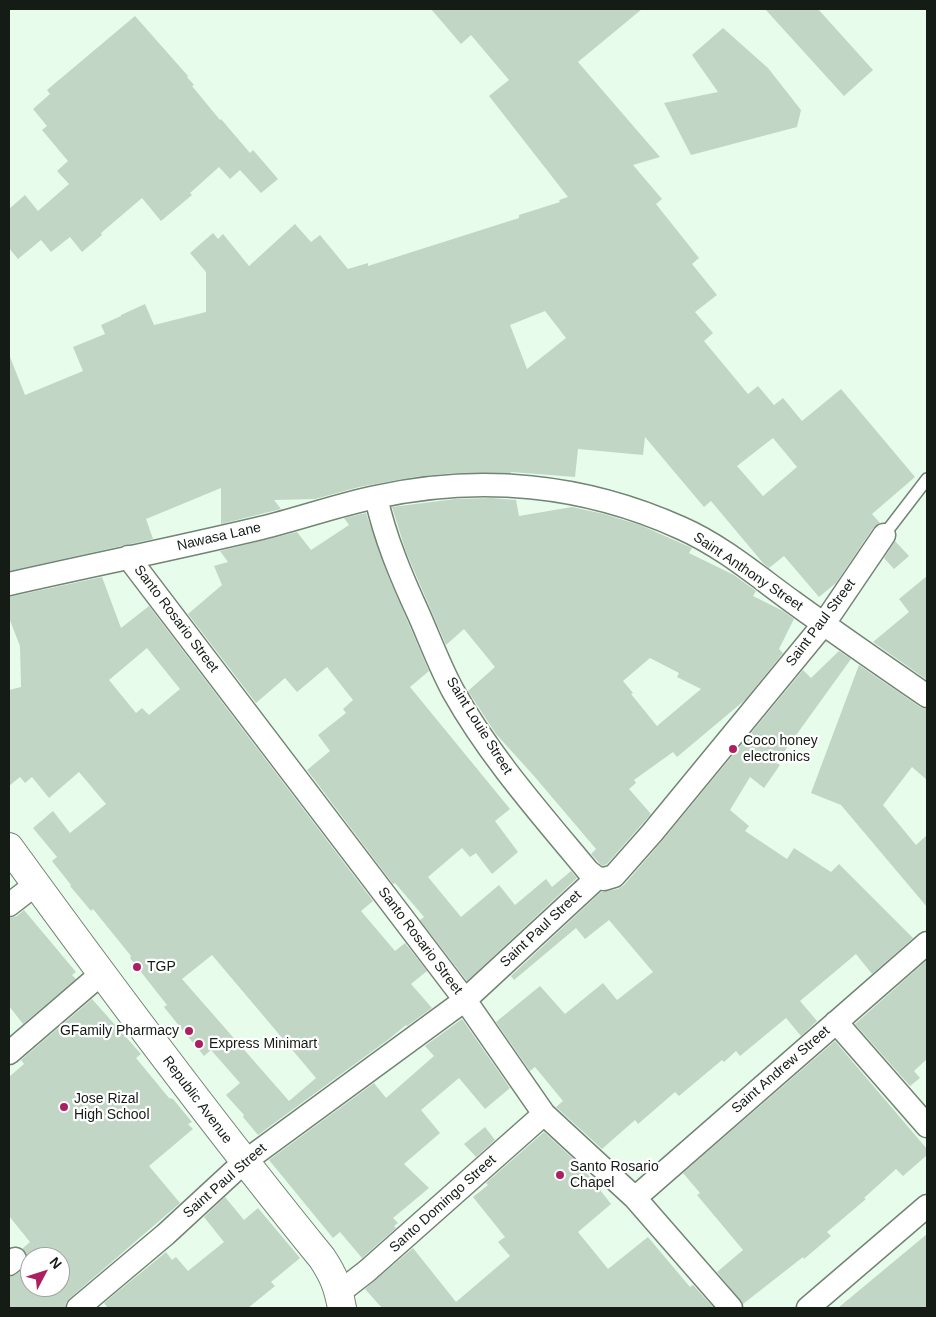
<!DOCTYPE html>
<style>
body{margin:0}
#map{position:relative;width:936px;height:1317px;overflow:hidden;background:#e7fcea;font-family:Arial,sans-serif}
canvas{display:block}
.frame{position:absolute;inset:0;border:10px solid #151c16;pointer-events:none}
.north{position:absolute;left:20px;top:1247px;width:50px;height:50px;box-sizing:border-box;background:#fff;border:1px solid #a1a4a2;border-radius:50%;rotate:50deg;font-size:14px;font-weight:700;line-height:20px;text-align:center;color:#151c16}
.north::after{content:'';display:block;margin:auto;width:18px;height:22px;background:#ac2061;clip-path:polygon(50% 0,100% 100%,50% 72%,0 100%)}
</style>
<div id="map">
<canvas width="936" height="1317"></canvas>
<div class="frame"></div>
<div class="north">N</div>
</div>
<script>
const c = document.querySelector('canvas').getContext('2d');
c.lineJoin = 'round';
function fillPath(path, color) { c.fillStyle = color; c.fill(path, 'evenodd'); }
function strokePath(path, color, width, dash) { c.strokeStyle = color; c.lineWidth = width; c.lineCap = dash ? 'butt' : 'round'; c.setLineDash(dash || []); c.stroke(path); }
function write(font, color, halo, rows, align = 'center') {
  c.font = font + ' Arial,sans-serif'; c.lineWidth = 4.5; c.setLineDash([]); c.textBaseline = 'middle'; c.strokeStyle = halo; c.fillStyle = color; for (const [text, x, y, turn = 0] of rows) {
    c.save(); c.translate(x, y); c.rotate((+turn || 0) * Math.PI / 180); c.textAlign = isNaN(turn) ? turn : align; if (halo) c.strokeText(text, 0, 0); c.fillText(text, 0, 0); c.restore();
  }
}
fillPath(new Path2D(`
 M431 9H642L578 62 660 157 633 165 662 199 656 204 699 258 692 264 717 295 695 312 713 333 704 341 748 394 758 386 774 405 783 398 802 421 841 389 915 477 872 514 880 523 873 528 836 583 819 597 784 556 769 568 763 563 711 501 704 507 645 437 643 455 578 449 575 477 511 472V473H454L414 477 359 487 315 499 274 500 281 509 221 524V488L146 519 153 539 9 571V357H10L25 395 83 371 73 347 105 334 101 325 121 316V315L145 304 154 325 206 312V272L190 253 213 233 218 239 223 234 249 266 295 224 311 242 320 235 348 269 368 263V266L519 218V215L560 202 559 200 568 197 489 96 509 80 471 35 461 44ZM545 311 566 338 527 369 510 325ZM773 438 797 467 763 496 737 466Z
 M765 9H818L873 70 844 96Z
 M135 16 188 76 187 77 194 85 192 86 220 120 221 119 250 153 253 150 278 179 261 193 240 170 230 179 219 167 190 193 192 195 161 221 142 198 101 233 102 235 82 252 70 237 51 252 41 240 18 259 9 248V209L25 195 38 211 69 184 57 171 68 161 42 130 47 126 33 109 50 94 47 90Z
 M723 28 768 68 801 110 797 127 691 155 664 103 718 92 692 55Z
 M492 498 516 500 519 516 572 507 604 514 640 525 692 548 689 553 734 575 756 591 753 596 783 611 794 619 779 649 783 653 745 700 677 757 673 752 634 780 636 783 629 789 651 814 607 864 602 866 591 854 596 849 534 776 496 734 479 708 468 691 495 667 464 629 446 645 406 552 392 507 455 499ZM650 658 679 673 677 677 701 689 657 726 631 694 633 693 623 681Z
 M366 513 388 576 429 671 410 687 510 809 495 821 518 852 492 874 476 853 470 857 462 848 428 877 461 917 499 885 515 905 546 879 552 887 571 871 577 878 467 981 420 920 424 917 395 883 393 884 307 770 330 751 318 735 346 713 343 709 353 700 327 667 297 692 285 678 256 703 188 614 222 585 214 566 228 562 220 551 297 532 311 550 349 525 344 518Z
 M895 541 909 556 894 569 884 558Z
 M927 576V680L873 642 909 612 899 599Z
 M102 577 121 628 149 606 373 901 361 911 395 951 405 943 427 971 411 984 432 1008 407 1026 406 1025 389 1039 258 1135 243 1117 244 1115 226 1095 240 1083 211 1050 204 1056 180 1027 164 1007 167 1005 130 958 131 956 93 909 91 911 70 886 71 885 52 861 57 857 33 828 53 811 70 833 106 804 79 772 49 798 32 777 25 783 20 777 9 786V690L21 687 20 646 9 618V597ZM147 648 180 689 149 715 142 708 136 713 109 680ZM212 955 316 1078 289 1101 182 979Z
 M839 651 851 659 776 763 780 765 764 788 750 777 730 810 749 826 745 831 787 859 794 848 831 872 839 864 913 938 872 974 856 954 800 1001 817 1021 801 1036 786 1018 740 1056 736 1051 724 1062 722 1060 679 1096 675 1092 638 1124 635 1120 602 1149 556 1107 563 1101 535 1067 530 1071 496 1022 540 986 565 1014 603 983 617 1000 653 972 609 920 585 939 576 928 514 980 511 976 601 892 618 889 624 885 662 841 803 670 811 678Z
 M859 665 920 707 927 709V780L912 767 883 805 916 845 927 835V907L841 805 811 793Z
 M24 910 76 972 72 975 76 979 23 1024 9 1006V918L17 916Z
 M927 960V1059L914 1071 920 1078 910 1086 855 1024Z
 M92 999 141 1054 136 1058 169 1098 173 1099 192 1122 188 1124 193 1129 149 1166 180 1203 70 1298 66 1303 65 1308H9V1277L17 1274 27 1264 28 1256 22 1249 30 1242 9 1216V1077L24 1064 21 1060ZM30 1257H60V1287H30Z
 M462 1019 510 1088 485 1109 459 1078 421 1110 440 1133 404 1164 429 1188 393 1218 398 1223 394 1226 396 1228 362 1258 340 1232 333 1238 269 1160 374 1083 386 1098 434 1056 425 1046Z
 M835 1041 927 1149V1155L903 1176 896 1169 864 1198 866 1199 827 1232 831 1236 804 1259 803 1257 743 1304 717 1272 743 1250 697 1195 700 1193 683 1173Z
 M485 1127 495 1140 476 1157 464 1144Z
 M544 1132 582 1167 611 1204 578 1232 608 1269 648 1237 690 1287 693 1285 714 1308H382L365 1289 413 1248 456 1302 510 1256 498 1242 505 1237 473 1197 488 1185 486 1183Z
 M225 1197 244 1220 258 1208 300 1258 271 1282 275 1286 248 1308H108L104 1303 166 1252 172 1260 176 1257 188 1271 224 1242 204 1217Z
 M927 1234V1308H838Z`), '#c2d6c5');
const lane = new Path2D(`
 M884 535 927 479`);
const street = new Path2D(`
 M376 497C385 538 401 576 419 615 430 640 440 667 453 691 490 757 540 813 588 871L597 878
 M128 557 465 1000 544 1114 635 1198 731 1308
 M9 584C93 565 177 548 261 528 299 519 337 505 376 497 480 474 584 484 681 528 722 546 757 576 793 602 837 634 882 665 927 696
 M597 878 604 879 614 876 652 833 823 625 884 535
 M9 905 36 884
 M836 1022 927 1126
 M9 1053 101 974
 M635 1198 927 943
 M9 1264 15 1259
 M340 1292 367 1271 544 1114
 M78 1308 166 1234 244 1162 465 1000 597 878
 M808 1308 927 1206`);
const secondary = new Path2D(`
 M9 847C110 986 213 1124 322 1258 334 1276 338 1287 342 1308`);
strokePath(lane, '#728575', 14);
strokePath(street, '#728575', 25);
strokePath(secondary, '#728575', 30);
strokePath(lane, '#fff', 11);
strokePath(street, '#fff', 22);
strokePath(secondary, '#fff', 28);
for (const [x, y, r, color] of [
 [733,749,5,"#ac2061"],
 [137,967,5,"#ac2061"],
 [189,1031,5,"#ac2061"],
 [199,1044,5,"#ac2061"],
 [64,1107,5,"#ac2061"],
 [560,1175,5,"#ac2061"]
]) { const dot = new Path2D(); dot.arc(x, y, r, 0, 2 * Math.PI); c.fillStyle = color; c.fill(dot); strokePath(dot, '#fff', 2); }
write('14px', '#151c16', '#fff', [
 ["Nawasa Lane",219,537,-13],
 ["Saint Anthony Street",748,572,34],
 ["Santo Rosario Street",176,619,53],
 ["Saint Paul Street",821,623,-53],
 ["Saint Louie Street",479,726,58],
 ["Saint Paul Street",541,929,-43],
 ["Santo Rosario Street",420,941,53],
 ["Saint Andrew Street",781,1070,-41],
 ["Republic Avenue",197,1100,53],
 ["Saint Paul Street",225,1181,-41],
 ["Santo Domingo Street",443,1204,-42]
]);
write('14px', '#151c16', '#fff', [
 ["Coco honey",743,741],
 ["electronics",743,757],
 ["TGP",147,967],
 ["GFamily Pharmacy",179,1031,"right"],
 ["Express Minimart",209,1044],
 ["Jose Rizal",74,1099],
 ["High School",74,1115],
 ["Santo Rosario",570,1167],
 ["Chapel",570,1183]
], 'left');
</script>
